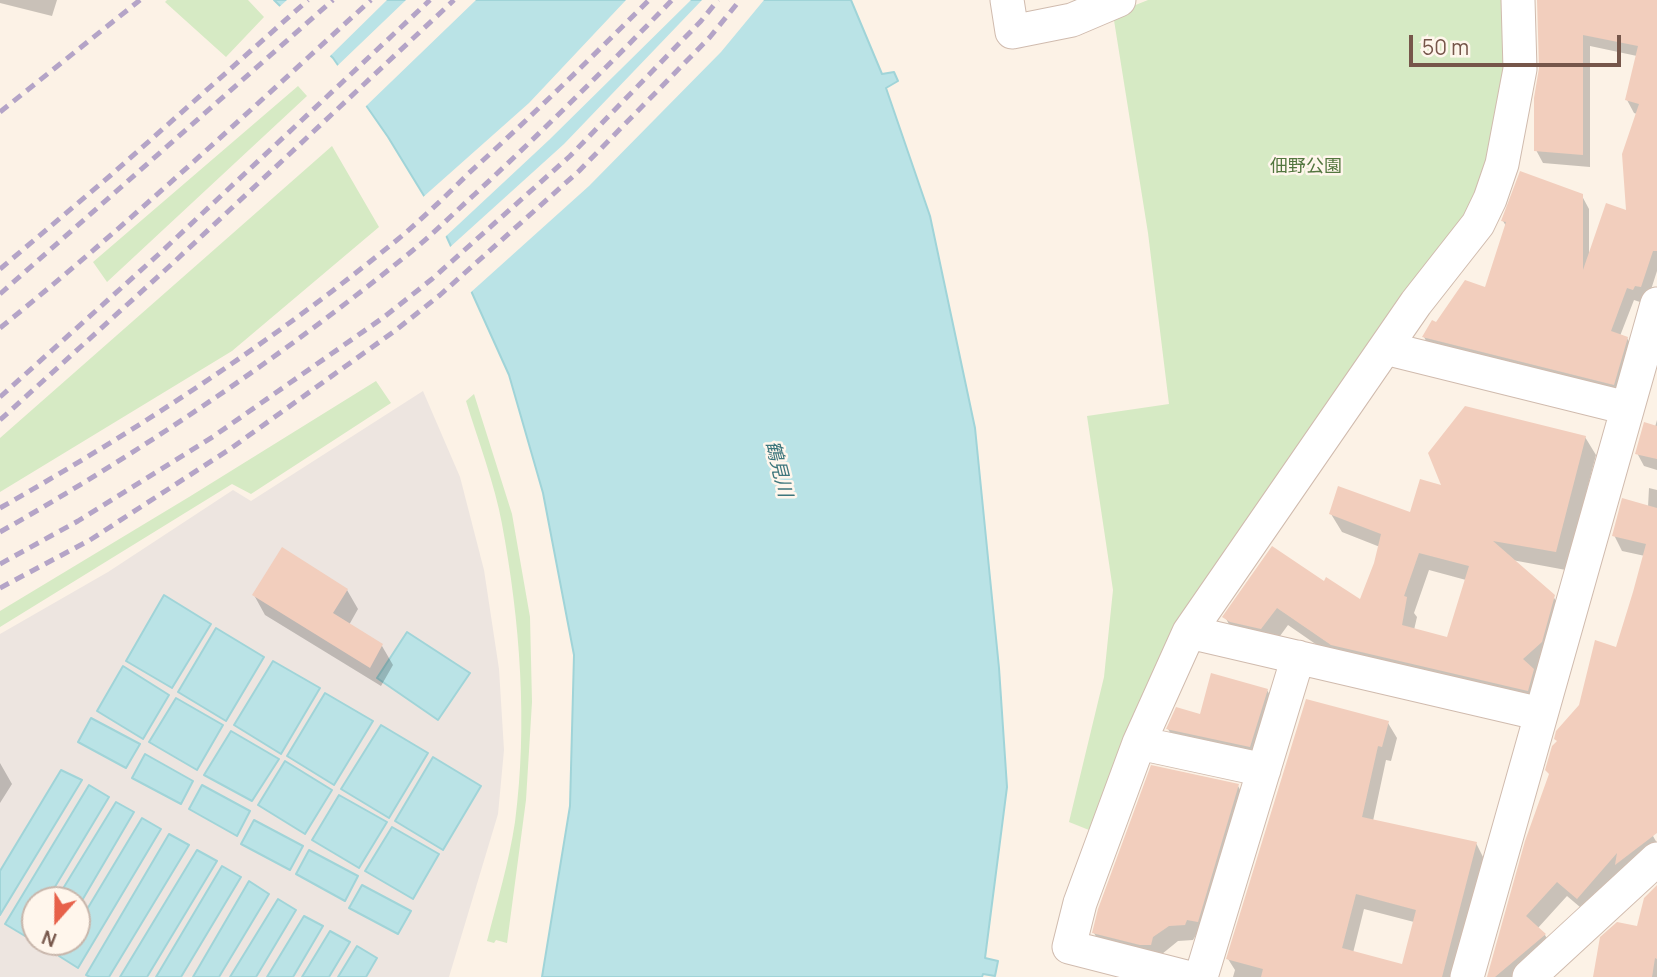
<!DOCTYPE html>
<meta charset="utf-8">
<style>
body{margin:0}
#map{position:relative;width:1657px;height:977px;overflow:hidden;background:#fcf2e6;font-family:Manrope,sans-serif}
canvas{display:block}
.north{position:absolute;left:21px;top:886px;width:70px;height:70px;box-sizing:border-box;background:#fff6ec;border:2px solid #c8b6ab;border-radius:50%;rotate:201deg;font-size:19px;font-weight:700;line-height:28px;text-align:center;color:#76564a}
.north::after{content:'';display:block;margin:auto;width:24px;height:32px;background:#e7614a;clip-path:polygon(50% 0,100% 100%,50% 72%,0 100%)}
.scale{position:absolute;left:1409px;top:35px;width:212px;height:32px;box-sizing:border-box;border:4px solid #76564a;border-top:0;padding-left:9px;font-size:21px;line-height:24px;white-space:nowrap;color:#76564a;-webkit-text-stroke:5px #fff6ec;paint-order:stroke}
</style>
<div id="map">
<canvas width="1657" height="977"></canvas>
<div class="north">N</div>
<div class="scale">50 m</div>
</div>
<script>
const c = document.querySelector('canvas').getContext('2d');
c.lineJoin = 'round';
function fillPath(path, color) { c.fillStyle = color; c.fill(path, 'evenodd'); }
function strokePath(path, color, width, dash) { c.strokeStyle = color; c.lineWidth = width; c.lineCap = dash ? 'butt' : 'round'; c.setLineDash(dash || []); c.stroke(path); }
function write(font, color, halo, rows, align = 'center') {
  c.font = font + ' Manrope,"Noto Sans JP",sans-serif'; c.lineWidth = 5; c.setLineDash([]); c.textBaseline = 'middle'; c.strokeStyle = halo; c.fillStyle = color; for (const [text, x, y, turn = 0] of rows) {
    c.save(); c.translate(x, y); c.rotate((+turn || 0) * Math.PI / 180); c.textAlign = isNaN(turn) ? turn : align; if (halo) c.strokeText(text, 0, 0); c.fillText(text, 0, 0); c.restore();
  }
}
fillPath(new Path2D(`
 M423 391 460 477 484 570 499 669 504 750 498 814 449 977H0V634L108 572 233 490 251 501ZM35 900H77V942H35Z`), '#ede5e0');
fillPath(new Path2D(`
 M167 0H248L264 17 226 57 165 2Z
 M1148 0H1507V68L1490 160 1466 226 1153 686 1089 830 1069 822 1104 677 1113 590 1087 416 1169 404 1148 233 1113 14Z
 M298 86 307 96 107 282 93 262Z
 M332 146 379 227 232 351 0 492V438Z
 M376 381 391 403 251 494 232 484 0 627V611L189 497Z
 M474 394 512 514 530 617 532 702 526 800 507 943 496 940 494 943 487 941C497 902 509 862 515 822 528 724 520 621 502 524 495 485 478 440 466 401Z`), '#d6eac4');
const water = new Path2D(`
 M274 0H851L882 74 894 72 898 81 886 88 930 216 975 428 999 668 1007 787 985 958 998 961 995 976 983 974 982 977H542L570 806 574 655 543 493 509 375 440 222 388 137 333 58Z
 M164 595 211 624 172 688 126 661Z
 M216 628 264 657 226 721 178 692Z
 M407 632 470 673 438 720 377 678Z
 M273 661 320 688 281 754 234 725Z
 M123 666 169 695 143 739 97 711Z
 M325 693 373 721 334 785 287 756Z
 M176 698 223 725 197 770 149 742Z
 M91 718 140 744 126 768 78 742Z
 M381 725 428 753 389 818 341 789Z
 M231 731 279 759 252 801 204 775Z
 M145 754 193 781 181 804 132 778Z
 M433 757 481 786 443 850 395 821Z
 M285 761 332 790 305 834 258 805Z
 M61 770 82 780 0 915V871Z
 M89 785 109 797 47 900H35V919L25 936 5 924Z
 M202 785 250 811 237 836 189 809Z
 M339 795 387 822 359 868 312 840Z
 M116 802 134 812 77 909V900H56Z
 M142 818 161 829 78 968 59 956 68 942H77V926Z
 M254 820 303 846 290 870 241 844Z
 M392 827 439 854 413 899 365 871Z
 M169 834 189 845 109 977H90L86 975Z
 M197 850 217 861 147 977H120Z
 M309 850 358 876 345 901 296 874Z
 M222 866 241 877 181 977H156Z
 M249 881 269 894 219 977H193Z
 M362 885 411 911 398 934 349 908Z
 M278 899 296 910 256 977H230Z
 M304 916 323 926 293 977H267Z
 M330 931 350 942 329 977H302Z
 M357 946 377 958 366 977H338Z`);
fillPath(water, '#bae3e6');
strokePath(water, '#a0d4d8', 2);
fillPath(new Path2D(`
 M287 0H387L328 58 278 8Z
 M406 0H476L364 108 335 68Z
 M626 0H691L549 140 444 238 422 198 529 103Z
 M702 0H764L721 52 589 186 470 293 449 248 564 144Z`), '#fcf2e6');
fillPath(new Path2D(`
 M0 0H57L52 16 0 3Z
 M1539 0H1657V271L1648 299 1642 298 1640 302 1634 300 1620 336 1627 338 1634 351 1621 397 1431 350 1424 337 1436 324 1486 290 1506 226 1503 221 1582 196 1589 209V254L1628 213 1637 114 1634 113 1627 100 1637 56 1590 46V167L1543 163 1536 150 1541 69Z
 M1657 420V470L1644 466 1637 453 1655 427Z
 M1585 437 1596 455 1566 570 1512 560 1553 596 1564 615 1538 708 1343 663 1288 625 1272 647 1235 635 1225 617 1324 583 1360 602 1376 564 1380 547 1342 532 1331 514H1411L1444 487ZM1429 570 1466 580 1448 640 1414 630 1417 617 1414 613Z
 M1649 488 1657 490V810L1653 836 1657 843V854L1587 913 1567 896 1537 929 1545 935 1553 950 1523 977H1489L1581 706 1618 649 1645 556 1622 551 1614 535 1648 507Z
 M347 590 358 609 349 625 382 646 393 665 381 686 265 615 254 595Z
 M1267 690 1275 704 1258 760 1176 743 1168 729Z
 M1388 723 1397 738 1391 761 1386 760 1373 821 1476 843 1484 859 1454 977H1233L1235 970 1228 959ZM1364 909 1414 922 1403 966 1353 953Z
 M0 763 12 784 0 803Z
 M1238 786 1247 802 1206 937 1196 935 1193 940 1178 941 1162 954 1103 949 1094 933Z
 M1657 888V977H1594L1638 928Z`), '#0003');
fillPath(new Path2D(`
 M1537 0H1657V251H1653L1641 287 1635 286 1633 290 1627 288 1611 331 1628 337 1614 385 1422 337 1432 320 1436 322 1465 280 1485 287 1506 222 1501 221 1520 171 1583 194V270L1606 203 1626 210 1622 154 1639 104 1625 100 1638 46 1583 35V155L1534 151V98L1539 68Z
 M1465 406 1586 436 1556 552 1493 541 1555 595 1542 642 1523 659 1534 669 1528 691 1331 645 1277 608 1261 629 1230 622 1222 617 1272 546 1324 581 1326 577 1360 599 1374 563 1381 534 1329 514 1338 486 1410 512 1420 479 1441 485 1428 453ZM1419 553 1469 566 1447 637 1402 625 1407 597 1404 596Z
 M1644 422 1657 426V459L1635 454Z
 M1622 498 1657 508V833L1615 865 1617 853 1577 899 1557 882 1526 916 1546 934 1495 977H1487L1525 841 1549 774 1545 770 1552 746 1557 741 1554 739 1556 731 1579 705 1595 640 1616 647 1633 592 1646 544 1612 536Z
 M282 547 348 589 333 613 383 644 370 668 252 595Z
 M1211 673 1268 689 1250 747 1166 729 1176 707 1200 714Z
 M1306 699 1389 721 1382 747 1378 746 1362 817 1477 842 1442 977H1261L1263 969 1226 959ZM1356 894 1416 910 1402 964 1342 948Z
 M1151 765 1239 784 1198 922 1187 920 1185 925 1169 926 1153 937 1151 945H1140L1092 933 1098 909Z
 M1657 885V959L1655 958 1652 977H1593L1600 937 1617 922 1637 926 1644 898Z`), '#f2cebd');
const minor = new Path2D(`
 M1007 0 1012 32 1072 20 1119 0
 M1385 348 1627 408
 M1189 632 1541 714
 M1139 743 1264 770
 M1186 977 1069 947 1080 903 1139 743 1189 632 1416 303 1478 224 1490 199 1502 164 1520 69 1518 0
 M1201 977 1298 657
 M1467 977 1657 304
 M1529 977 1657 859`);
strokePath(minor, '#d0bbae', 35);
strokePath(minor, '#fff', 33);
strokePath(new Path2D(`
 M0 112 140 0
 M0 269 111 175 308 0
 M0 294 333 0
 M0 328C129 224 249 111 371 0
 M0 397 159 254 430 0
 M0 420 173 263 454 0
 M0 508C141 428 278 338 403 235 426 215 448 194 469 173 531 117 590 59 649 0
 M0 532C144 450 283 356 412 251 434 233 454 213 475 194 543 131 608 66 672 0
 M0 564 78 521 214 436 384 317 432 279 570 156 701 21 718 0
 M0 588 90 540 230 449 396 330 440 295 579 171 710 37 740 0`), '#b4a4c7', 5, [10, 7]);
write('18px', '#53763f', '#fff6ec', [
 ["佃野公園",1306,167]
]);
write('italic 19px', '#3d767c', '#fff6ec', [
 ["鶴見川",778,469,76]
]);
</script>
